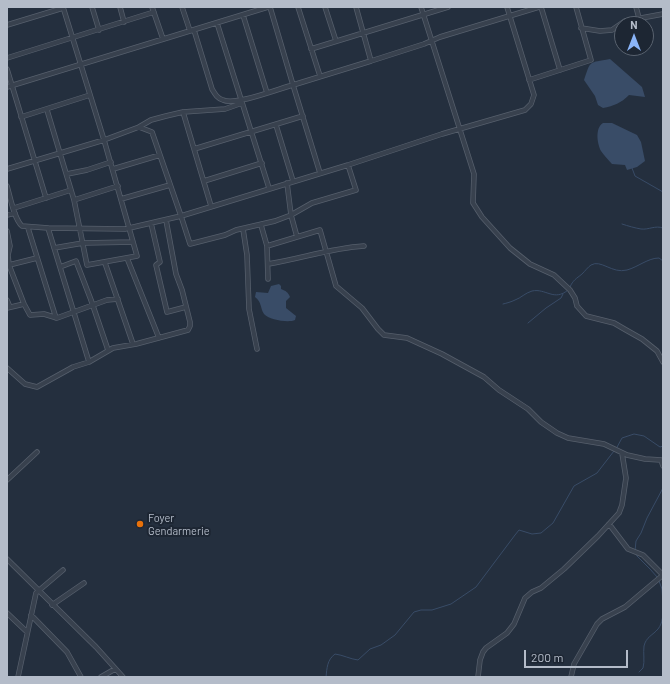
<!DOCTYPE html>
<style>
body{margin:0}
#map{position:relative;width:670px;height:684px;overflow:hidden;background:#242f3e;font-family:Barlow,sans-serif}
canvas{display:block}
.frame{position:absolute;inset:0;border:8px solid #b4bcc9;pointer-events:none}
.north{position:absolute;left:614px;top:16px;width:40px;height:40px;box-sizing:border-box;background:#1d2633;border:1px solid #59626f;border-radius:50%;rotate:0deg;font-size:11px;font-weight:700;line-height:16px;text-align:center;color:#b4bcc9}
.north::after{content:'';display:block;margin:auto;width:14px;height:18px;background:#8ab4f8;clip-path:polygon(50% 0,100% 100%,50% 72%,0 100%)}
.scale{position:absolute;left:524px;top:650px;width:104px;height:18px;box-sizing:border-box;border:2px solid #b4bcc9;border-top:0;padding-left:5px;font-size:12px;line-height:14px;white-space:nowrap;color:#b4bcc9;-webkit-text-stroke:3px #1d2633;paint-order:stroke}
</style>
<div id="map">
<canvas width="670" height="684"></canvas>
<div class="frame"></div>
<div class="north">N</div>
<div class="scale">200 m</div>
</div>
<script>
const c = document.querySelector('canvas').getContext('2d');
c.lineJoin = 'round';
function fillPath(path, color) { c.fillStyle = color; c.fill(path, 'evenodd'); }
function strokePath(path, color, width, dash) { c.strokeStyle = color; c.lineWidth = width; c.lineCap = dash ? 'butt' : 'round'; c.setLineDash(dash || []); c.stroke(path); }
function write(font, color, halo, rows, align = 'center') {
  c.font = font + ' Barlow,sans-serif'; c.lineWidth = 4; c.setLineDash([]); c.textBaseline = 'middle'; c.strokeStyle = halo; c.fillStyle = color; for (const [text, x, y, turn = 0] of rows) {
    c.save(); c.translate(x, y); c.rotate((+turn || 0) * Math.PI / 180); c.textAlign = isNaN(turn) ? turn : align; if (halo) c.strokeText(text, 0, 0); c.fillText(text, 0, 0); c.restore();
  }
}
fillPath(new Path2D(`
 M610 59 642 87 645 97 629 95C621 103 614 106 603 108L598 105 595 96 584 80C591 60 588 63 610 59Z
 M603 123H612L637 135 641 142 645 161 637 167 627 170 625 165 612 164C608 160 604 155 601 151 597 143 595 128 603 123Z
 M279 284 281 286V289C286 291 288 292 290 297L286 301V308L296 316 295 320C289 323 269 320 264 314 260 308 262 302 255 297L256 292 268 293 271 286Z`), '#394c67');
strokePath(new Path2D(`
 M632 168 635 176 663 192
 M622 224C628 226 635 228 641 229 649 230 655 225 663 228
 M570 287C573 280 576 279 582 274 585 271 588 267 591 265 601 259 612 274 627 270 638 267 648 258 659 258L663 261
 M503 304C507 303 511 302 515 300 521 298 525 293 532 291 546 288 554 302 568 290
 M528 323 546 308 561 298 563 294
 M616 449 622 438 634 434 644 436 660 447 663 446
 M635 551 636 541 641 533 647 518 663 488
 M636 554 637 556 650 569 658 578
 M659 581 662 589 663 604
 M639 672 643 668C645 661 643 653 644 646 646 637 653 635 658 629 663 623 663 614 663 607
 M326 677C327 668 327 660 335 654 343 655 350 659 358 660L370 649 381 645 395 635 414 612 421 610H432L451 604 476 587 515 535 519 530 532 534 541 533 553 523 574 486 597 473 614 451`), '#394c67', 1);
const street = new Path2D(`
 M92 7 99 30
 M120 7 124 22
 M152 7 163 39
 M182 7 190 31
 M270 7 293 85 371 61 356 7
 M298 7 320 76
 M325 7 336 41
 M421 7 474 174 473 203 482 217 510 248 530 264 554 275 570 290 575 298 577 306 586 316 614 323 626 330 642 339 657 351 663 362
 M541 7 560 70
 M636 7 639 18
 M243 15 267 93
 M217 23 269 188
 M7 25 63 8
 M581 28 600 31 612 30 625 21 663 14
 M194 30 212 89C215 94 217 98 223 100 235 106 278 89 293 85L320 173
 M311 49 448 7
 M7 58 154 12
 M371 61 424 44 440 37 539 7
 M7 69 46 198
 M529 80 591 60 576 7
 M7 87 268 7
 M47 110 74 200 87 265 137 256 104 140 63 7
 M183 112 211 206
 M21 117 90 95
 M276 125 293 181
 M139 127 151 120 166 116 183 112 225 109 242 103
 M194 149 303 116
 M7 169 104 140 139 127 152 132 181 216 348 165 442 134 525 110 531 104 534 95 507 7
 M113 169 160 155
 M67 174 87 170 111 162
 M204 181 262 163
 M287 183 291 215 297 237
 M7 186C10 196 14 219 22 226L48 228 125 229 181 216 190 244 225 235 236 230 275 221 291 215 312 203 356 190 348 165
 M121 199 170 185
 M74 200 118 186
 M14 208 71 190
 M7 215 15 213
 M151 223 160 262 156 265 167 312 186 307
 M261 225 267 246 268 279
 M28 228 56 318
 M48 228 89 362
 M243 229 247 255 249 309 257 349
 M7 231 10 246 8 255 9 265 24 304 30 315 44 314 57 318 107 300 118 299
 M267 246 320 230 336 286 362 308 378 329 384 335 407 338 442 354 484 377 499 390 528 409 541 422 557 433 568 438 604 444 627 455 645 459 661 460 663 466
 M54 248 83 243 133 242
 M127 258 159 338
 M105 263 133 344
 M268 264C300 259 331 248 364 246
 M9 265 37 258
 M60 267 76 261 91 300 108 350
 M7 300 10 307
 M7 308 24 304
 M7 368 25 384 37 387 73 367 89 362 113 348 136 344 188 330 190 326V322L182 290 176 274 166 220
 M7 480 37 452
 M609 524 628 549 643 555 663 575
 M7 559 96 647 123 677
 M52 605 84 583
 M7 613 27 632
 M31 615 67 652 81 677
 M18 677 36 593 63 570
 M101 677 115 669
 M478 677 480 660 483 652 486 648 507 633 514 624 525 598 532 592 541 588 564 569 598 536 619 513 622 505 626 478 622 453
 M571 677 574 664 597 624 602 619 625 607 663 575`);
strokePath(street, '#565f6c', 5.5);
strokePath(street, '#38414e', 4);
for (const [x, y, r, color] of [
 [140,524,4,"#e8710a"]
]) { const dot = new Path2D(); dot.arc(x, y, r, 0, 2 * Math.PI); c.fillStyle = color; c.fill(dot); strokePath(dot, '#1d2633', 1.5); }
write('11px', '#b4bcc9', '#1d2633', [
 ["Foyer",148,518],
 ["Gendarmerie",148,531]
], 'left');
</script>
